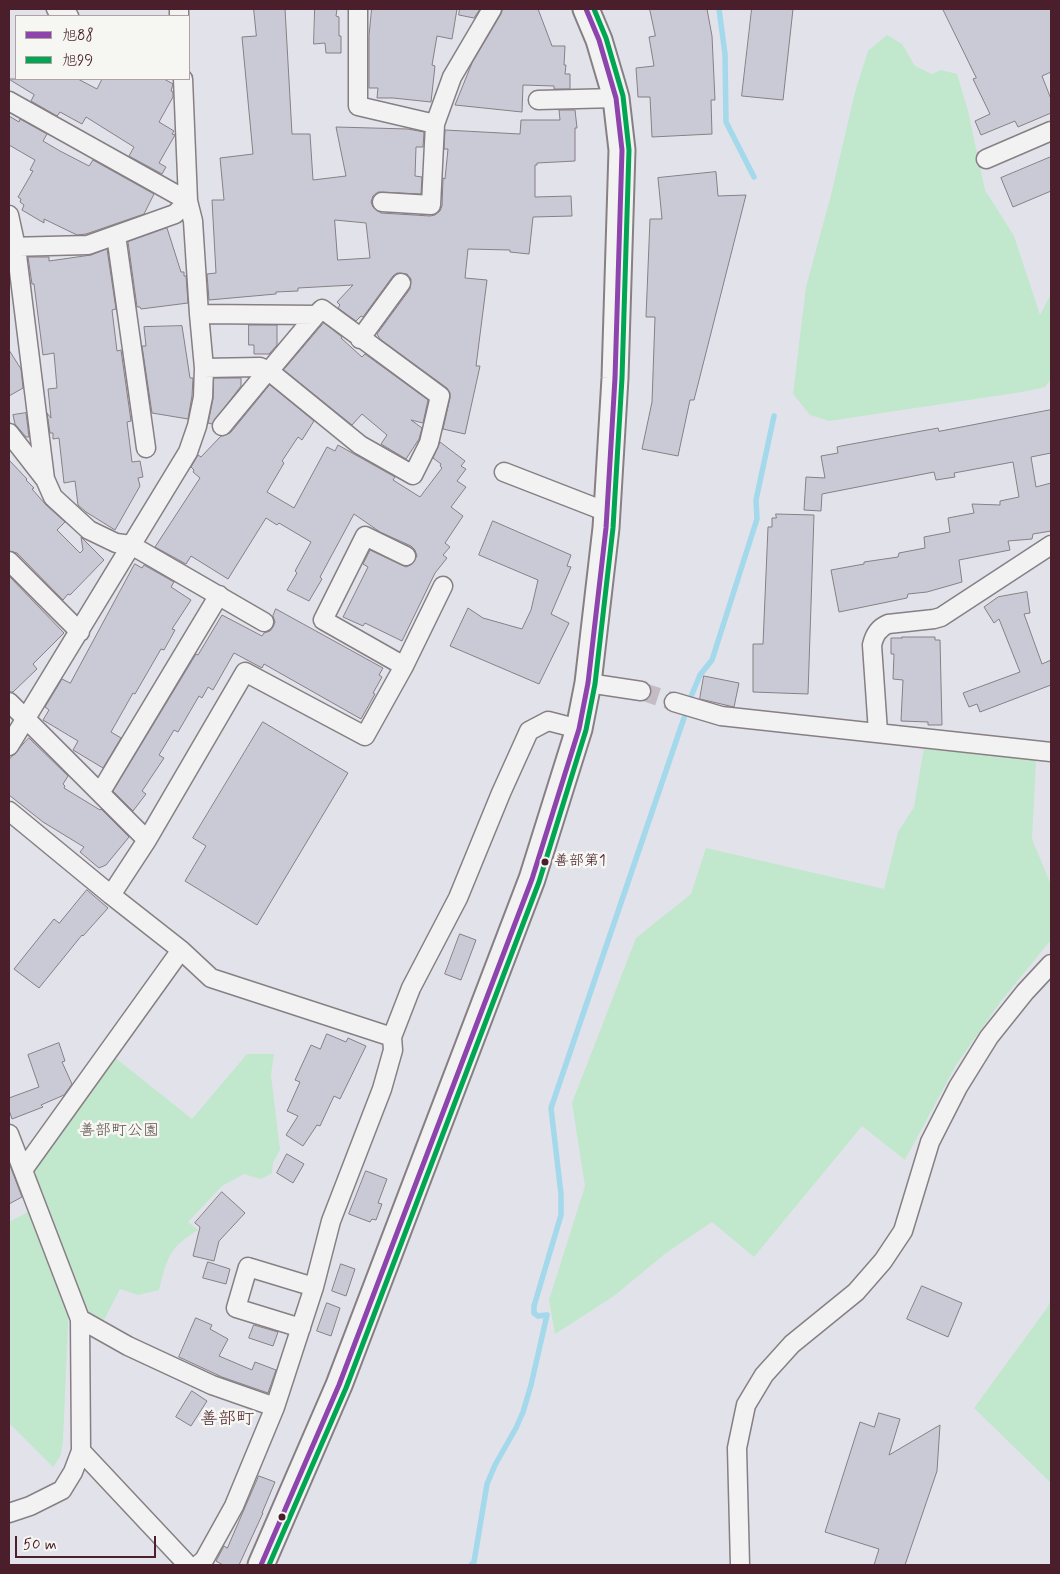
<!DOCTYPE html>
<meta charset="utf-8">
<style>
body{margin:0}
#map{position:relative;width:1060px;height:1574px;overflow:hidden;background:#e2e3ea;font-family:Mynerve,"Klee One",sans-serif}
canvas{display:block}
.frame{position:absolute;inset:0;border:10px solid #4a1f2b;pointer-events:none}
.legend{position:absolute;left:15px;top:15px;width:175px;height:65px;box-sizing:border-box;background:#f6f6f2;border:1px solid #b1a0a2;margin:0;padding:6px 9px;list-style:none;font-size:15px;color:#4a1f2b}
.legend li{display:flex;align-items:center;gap:10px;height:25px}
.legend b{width:25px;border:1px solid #b1a0a2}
.scale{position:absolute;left:15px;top:1536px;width:141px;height:22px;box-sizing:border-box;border:2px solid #4a1f2b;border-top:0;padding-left:6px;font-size:15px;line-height:18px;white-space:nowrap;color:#4a1f2b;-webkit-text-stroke:4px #f6f6f2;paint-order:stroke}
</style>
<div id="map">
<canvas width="1060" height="1574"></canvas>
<div class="frame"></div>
<ul class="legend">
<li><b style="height:6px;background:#8e44ad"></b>旭88</li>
<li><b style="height:6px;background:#00a651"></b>旭99</li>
</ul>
<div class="scale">50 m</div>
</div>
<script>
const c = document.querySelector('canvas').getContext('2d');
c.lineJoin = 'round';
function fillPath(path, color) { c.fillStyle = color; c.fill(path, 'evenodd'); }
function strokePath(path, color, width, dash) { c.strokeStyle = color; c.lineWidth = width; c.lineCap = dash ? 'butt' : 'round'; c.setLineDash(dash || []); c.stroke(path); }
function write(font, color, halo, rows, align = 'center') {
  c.font = font + ' Mynerve,"Klee One",sans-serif'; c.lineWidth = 5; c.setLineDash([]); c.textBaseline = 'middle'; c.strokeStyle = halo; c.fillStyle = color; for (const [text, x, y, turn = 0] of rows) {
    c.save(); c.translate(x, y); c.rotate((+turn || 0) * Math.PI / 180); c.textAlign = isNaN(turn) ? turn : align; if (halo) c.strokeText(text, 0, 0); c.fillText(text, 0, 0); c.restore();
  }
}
fillPath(new Path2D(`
 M887 35 902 44 915 66 932 74 941 70 957 74 968 111 985 190 1014 236 1040 315 1051 294V379L1045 387 1022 392 829 421 810 415 793 394 806 287 831 195 855 92 868 51Z
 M924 747 1036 760 1032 839 1051 885V940L1001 1001 956 1065 905 1160 862 1126 754 1257 712 1222 666 1253 614 1296 555 1334 549 1300 585 1186 572 1103 636 938 691 894 706 848 884 889 898 832 914 807Z
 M247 1054H274L271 1075 280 1150 273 1163 272 1173 261 1179 244 1174 222 1186 188 1222 198 1230C169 1247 167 1259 159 1290L138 1295 120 1289 104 1320 85 1310 70 1280 63 1440 61 1455 53 1467 9 1423V1222L45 1203 29 1171 113 1056 192 1119Z
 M1051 1300V1483L974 1408 1047 1308Z`), '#c1e7cd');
strokePath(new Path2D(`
 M719 9 725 54 726 122 754 177
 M690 699 700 675 712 660 757 519 756 500 774 416
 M471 1565 474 1562 487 1484 495 1465 516 1428 523 1412 531 1385 547 1315 538 1316 534 1313V1306L561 1215V1194L551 1108 684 718`), '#a4d8eb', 5.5);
const building = new Path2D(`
 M254 9H285L292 134H310L313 180 346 176 336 127 408 129 424 132 423 147H416L415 176 422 177 421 194 378 192 373 196 371 202 373 207 381 213 430 216 435 215 440 211 442 206 443 178 445 179 448 149H444L445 130 520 134 521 120H560L559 110H575L577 128H575V161L537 163V165H535V197L571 196 572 216 533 217 529 254 510 252V250L468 249 465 278 487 280 476 366H480L465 434 443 429 450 398V393L447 388 380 339 377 334 410 289 411 279 407 274 397 273 393 276 363 317 361 316 356 321 338 308 340 305 337 302 353 285 298 288V291L276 292V294L209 300 207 274 216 273 212 200H224L220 158 253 154 242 37 256 36ZM335 220 366 223 370 258 338 260Z
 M315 9H337L336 16 339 17V36H341V53H326L325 43 314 44Z
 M372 9H457L452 39 437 36 432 65 435 66 431 102 393 98H377L378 88H369V36Z
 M460 9H480L474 18 459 15Z
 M503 9H538L552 46H565L564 65H566L565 74H570V89H554V86L523 85 522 112 455 105 472 63 501 14Z
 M650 9H707L712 36 715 100H711L712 134 652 137 650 97H638L636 68 654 66 649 37 655 36Z
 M752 9H793L783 100 742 96Z
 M943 9H1051V72L1042 76 1051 99V113L1018 127 1015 121 981 135 975 121 990 114 973 79 976 78Z
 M9 79H78L97 89 102 79H164L173 84 171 91 173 92V97L159 122 174 131 172 134 175 135 159 163 166 167 162 174 129 156 134 147 86 117 82 124 60 112 57 116 31 101 34 95Z
 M9 116 19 122 20 119 47 134 43 141 60 151 89 166 93 160 154 194 144 214 86 234 77 235 44 219V223L22 210 24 205 20 202 21 199 18 197 33 171 30 170 35 160 9 145Z
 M1051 157V191L1013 207 1001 178Z
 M716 172 718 196 746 195 694 400H690L678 456 642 449 652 402 655 317H646L650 219H662L658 178Z
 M167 228 181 272H184V276H186L188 303 141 309 140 307H137L128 242Z
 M107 249 116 309 112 310 117 351 121 350 131 421 127 422 132 462 140 461 143 477 138 478 140 486 115 530 86 512 78 505 75 481 64 483 59 438 53 439V433H50L47 413 51 418 48 389 57 388 54 353 43 355 34 284H32L28 257H49V261L91 255Z
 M324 323 342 337 341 338 362 357 365 354 428 400 423 423 411 420 422 428 419 439 406 459 381 444 387 435 362 414 352 425 284 370Z
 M249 325H277V345L269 354H254V345H249Z
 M182 326 190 378H193L192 396 188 419 152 413 142 346H146L144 327Z
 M9 350 21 369 23 388 9 396Z
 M214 378H241V386L212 424 208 423 213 399Z
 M270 385 314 421 302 440 298 437 282 461 284 463 267 492 294 508 327 447 335 451 338 445 395 477 393 480 420 497 442 468 440 466 441 464 433 458 440 442 465 461 461 466 466 469 457 481 466 487 451 507 463 516 445 543 450 547 443 555 447 558 435 573 402 641 365 623 363 626 343 617 368 567 363 564 370 550 406 567 412 564 417 556 415 550 411 546 380 532 354 514 320 577 322 579 309 601 287 590 297 573 295 571 311 542 279 523 277 525 266 518 228 579 191 556 186 564 155 547 200 478 193 472 194 470 191 467 198 455 201 457 221 436 230 433Z
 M1051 410V453L1031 457 1036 487 1051 483V531L1033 534 1032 539 1008 541 1010 550 959 560 962 582 927 592 908 594 907 598 839 612 831 570 864 564V562L898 557 899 553 925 548 924 537 950 532 948 518 974 513 972 504 1000 505V501L1019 497 1013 462 954 473 955 477 936 480 934 472 822 494 821 511 804 510 806 477 825 478 821 456 838 453 837 447 841 446 938 428 939 431Z
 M26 413 29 437H26L15 424 13 415Z
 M9 460 27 479 26 480 34 488 32 489 46 505 65 522 57 530 80 553 83 550 81 537 104 560 70 595 68 594 63 600 17 553 9 551Z
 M776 514 814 515 808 694 753 692V644H763L768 527H772V518H776Z
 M493 521 571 555 567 566 571 567 551 614 569 623 539 684 450 646 468 608 483 618 522 629 531 610 538 580 479 555Z
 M135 564 142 568 144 565 174 582 171 587 191 600 172 629 175 630 164 650 161 649 135 694 133 693 111 732 121 738 103 768 73 750 78 741 43 720 49 710 45 707 62 679 70 683Z
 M9 576 64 633 33 664 37 669 13 692H9Z
 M1027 592 1030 613 1024 614 1042 664 1051 660V685L980 712 977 704 969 707 963 693 1020 672 999 619 994 623 984 607 998 597Z
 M276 609 383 668 379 675 382 677 373 693 375 694 361 719 264 664 262 668 234 653 213 690 208 687 202 698 199 696 178 732 174 730 159 755 164 758 142 791 146 794 133 811 113 791 196 654 198 655 222 615 262 636 264 633 270 631 273 627 275 622 273 616Z
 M902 637H935V640H940L942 725H928V722L901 721 903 680 893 679 894 654H891V638H902Z
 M704 676 739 683 734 707 700 699Z
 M263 722 348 773 257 925 185 881 206 846 193 838Z
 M29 738 68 776 63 784 65 786 64 788 100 810 101 809 129 837 106 865 99 868 80 852 84 847 43 822 9 795V760Z
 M87 890 108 908 83 936 82 935 39 988 14 969 54 919 59 923Z
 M460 934 476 940 461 980 445 974Z
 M327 1034 346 1042 348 1038 366 1046 340 1099 334 1096 320 1126 317 1125 303 1146 286 1135 298 1116 287 1111 300 1082 295 1080 311 1045 320 1049Z
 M59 1043 65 1061 62 1062 72 1084 64 1095 41 1105 43 1107 12 1119 9 1110V1098L39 1087 28 1055Z
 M287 1154 304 1164 293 1183 277 1173Z
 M9 1163 22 1197 9 1204Z
 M366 1171 387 1179 378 1203 382 1204 376 1220 372 1219 370 1222 349 1214Z
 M222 1192 245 1213 219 1241 214 1261 193 1256 200 1227 195 1223Z
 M208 1262 230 1269 226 1284 203 1278Z
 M341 1264 355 1269 346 1296 332 1291Z
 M922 1286 962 1303 948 1337 907 1319Z
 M327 1303 340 1308 331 1336 317 1331Z
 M196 1318 212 1325 210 1329 228 1339 219 1356 252 1370 255 1362 276 1370 268 1393 222 1377 179 1357Z
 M254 1325 278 1332 273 1346 249 1338Z
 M192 1391 207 1401 191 1426 176 1417Z
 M879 1413 900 1419 889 1455 940 1425 937 1471 905 1565H874L879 1549 825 1532 860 1422 874 1427Z
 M259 1476 275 1482 262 1513H263L239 1565H223L216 1561 224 1546 227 1548Z`);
fillPath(building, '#cacad7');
strokePath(building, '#877f84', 1);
strokePath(new Path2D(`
 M641 691 674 702`), '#c4bcc4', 18, [18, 9]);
const street = new Path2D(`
 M56 9 69 16
 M179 9V16
 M358 9V106L435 124 452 77 492 9
 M538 100 616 98
 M9 101 188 201 175 214 88 245 9 247
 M986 159 1051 131
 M382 202 431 205 435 124
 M9 215 16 247 45 479 53 497 89 530 116 543 131 545 264 622
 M116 235 146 448
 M199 314 316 315
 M360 339 401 283
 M204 368 260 367 269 371 360 445 413 475 429 443 440 396 322 309 316 315 269 371 265 374 222 426
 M9 433 44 478
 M504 472 607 512
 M9 561 80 632
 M404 666 323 620 365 536 406 556
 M588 683 641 691
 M9 702 147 840
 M674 702 721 716 1051 752
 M878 732 872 645C874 636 878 628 888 624L934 619 941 617 1051 545
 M9 746 188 452 197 426 203 397 204 368 199 314 193 221 188 201 183 79
 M100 793 219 595
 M9 811 111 895 181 950 211 978 392 1037
 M111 895 147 840 245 672 365 736 404 666 443 586
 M9 1134 80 1319 128 1346 212 1385 275 1407
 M23 1170 181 950
 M301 1328 236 1308 248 1267 314 1287
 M81 1451 188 1565
 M9 1513 30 1506 62 1490 73 1472 81 1451 80 1319
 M198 1565 204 1560 234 1506 275 1407 314 1287 331 1221 382 1089 393 1050 392 1037 411 988 458 898 501 793 529 731 548 721 579 729
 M740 1565 737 1448 746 1405 764 1375 792 1344 856 1292 883 1261 903 1231 930 1142 958 1087 989 1037 1025 992 1051 964`);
const secondary = new Path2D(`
 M261 1565 339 1385 532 879 579 729 588 683 606 528 615 378 622 150 616 98 612 84 599 40 586 9`);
strokePath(street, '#877f84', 21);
strokePath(secondary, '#877f84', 29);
strokePath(street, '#f2f2f2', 18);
strokePath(secondary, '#f2f2f2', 25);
strokePath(new Path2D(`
 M261 1565 339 1385 532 879 579 729 588 683 606 528 615 378 622 150 616 98 599 40 586 9`), '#8e44ad', 5);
strokePath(new Path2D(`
 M269 1565 346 1388 539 882 586 730 595 684 613 528 622 378 629 150 623 96 606 38 594 9`), '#00a651', 5);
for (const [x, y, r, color] of [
 [545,862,4.5,"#4a1f2b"],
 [282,1517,4.5,"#4a1f2b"]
]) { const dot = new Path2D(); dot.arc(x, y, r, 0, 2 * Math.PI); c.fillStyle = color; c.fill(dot); strokePath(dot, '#f6f6f2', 2); }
write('15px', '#4a1f2b', '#f6f6f2', [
 ["善部第1",554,862]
], 'left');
write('16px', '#61524e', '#f6f6f2', [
 ["善部町公園",119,1132]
]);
write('18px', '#4a1f2b', '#f6f6f2', [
 ["善部町",227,1420]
]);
</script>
